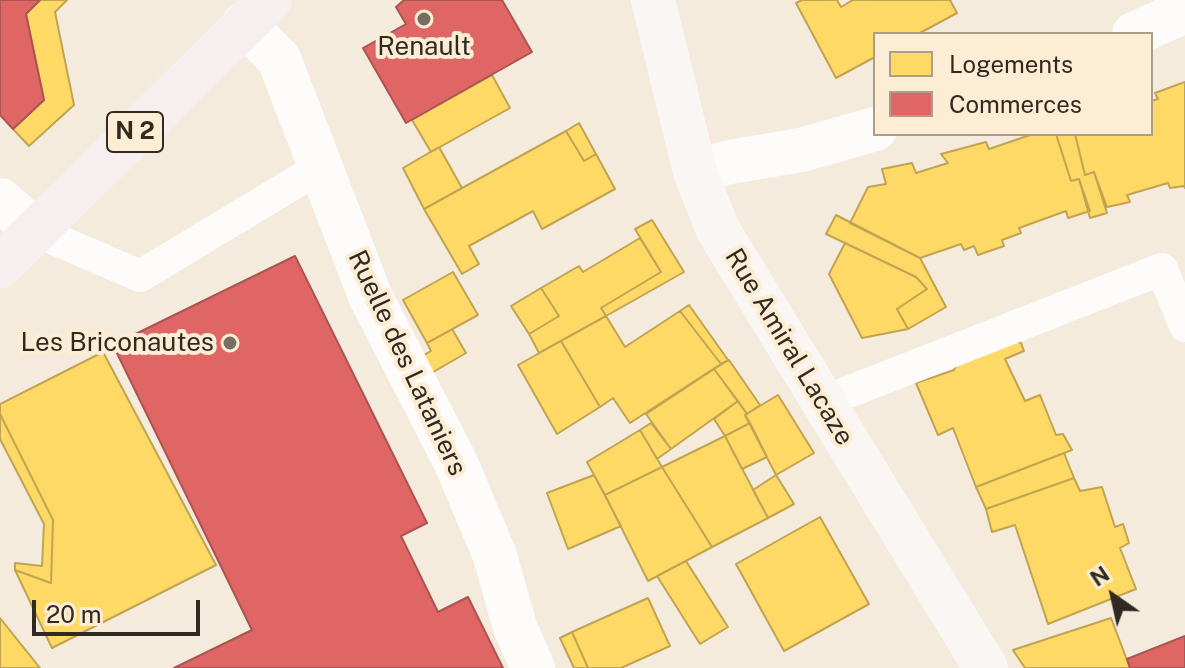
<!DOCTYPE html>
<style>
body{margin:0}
#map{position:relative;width:1185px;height:668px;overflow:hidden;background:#f4ebdd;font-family:"Public Sans",sans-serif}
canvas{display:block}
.legend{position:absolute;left:873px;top:32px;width:280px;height:104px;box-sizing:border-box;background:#fdedd4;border:2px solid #ab9f8c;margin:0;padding:10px 14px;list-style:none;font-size:24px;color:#312a21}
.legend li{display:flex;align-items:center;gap:16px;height:40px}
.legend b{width:40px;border:2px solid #ab9f8c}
.north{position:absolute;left:1073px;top:556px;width:80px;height:80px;-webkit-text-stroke:6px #fdedd4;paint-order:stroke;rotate:326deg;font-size:22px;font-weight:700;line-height:32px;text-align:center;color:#312a21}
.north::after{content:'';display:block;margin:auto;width:28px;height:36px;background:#312a21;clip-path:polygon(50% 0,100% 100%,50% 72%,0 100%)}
.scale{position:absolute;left:32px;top:600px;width:168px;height:36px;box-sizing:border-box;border:4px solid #312a21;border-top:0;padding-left:10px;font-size:24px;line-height:28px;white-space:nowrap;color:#312a21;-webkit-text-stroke:6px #fdedd4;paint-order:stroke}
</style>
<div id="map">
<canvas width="1185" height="668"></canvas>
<ul class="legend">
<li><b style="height:22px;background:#ffd966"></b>Logements</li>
<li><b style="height:22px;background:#e06666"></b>Commerces</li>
</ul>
<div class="north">N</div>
<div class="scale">20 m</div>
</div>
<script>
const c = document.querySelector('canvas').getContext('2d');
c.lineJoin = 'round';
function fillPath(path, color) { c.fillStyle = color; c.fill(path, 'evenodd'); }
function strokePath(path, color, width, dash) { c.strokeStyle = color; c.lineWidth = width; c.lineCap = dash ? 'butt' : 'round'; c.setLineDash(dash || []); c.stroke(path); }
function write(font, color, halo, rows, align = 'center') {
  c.font = font + ' "Public Sans",sans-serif'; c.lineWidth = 8; c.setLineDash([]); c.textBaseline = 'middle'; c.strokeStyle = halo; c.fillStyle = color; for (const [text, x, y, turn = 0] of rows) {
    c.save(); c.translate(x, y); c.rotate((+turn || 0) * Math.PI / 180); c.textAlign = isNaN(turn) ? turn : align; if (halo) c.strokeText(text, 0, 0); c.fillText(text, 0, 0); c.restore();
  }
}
const homes = new Path2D(`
 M40 0H67L55 12 74 105 29 146 13 129 44 100 26 14Z
 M802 0H837L841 7 853 0H950L957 13 918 34H875V57L836 78 796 3Z
 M492 75 510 108 431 152 412 120Z
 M1185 82V188L1184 186 1170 188 1168 183 1127 195 1130 202 1107 207 1094 172 1085 175 1075 134H1151V101L1158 99 1155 93Z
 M579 123 596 154 584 161 566 131Z
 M566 131 584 161 596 154 615 189 542 229 533 211 469 246 479 264 462 274 424 209Z
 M1033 134H1056L1071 181 1079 179 1090 211 1068 218 1066 211 1019 228 1021 233 1002 240 1004 246 978 255 974 246 964 250 961 244 920 258 850 223 868 187 886 184 882 169 912 163 916 173 948 163 941 154 986 142 989 149Z
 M1056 134H1075L1085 175 1094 172 1107 213 1090 218 1079 179 1071 181Z
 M439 147 462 188 424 209 403 168Z
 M836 215 920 258 946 307 908 329 897 309 927 289 916 277 826 234Z
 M652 220 684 272 606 316 601 308 661 272 635 229Z
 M640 238 661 272 601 308 606 316 539 353 529 334 559 316 541 288 579 266 583 272Z
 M845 243 916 277 927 289 897 309 908 329 862 338 829 274Z
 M453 272 478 315 427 343 403 300Z
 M541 288 559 316 529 334 511 306Z
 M689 305 728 360 721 364 680 311Z
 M680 311 721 364 630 423 613 398 600 407 561 341 606 316 625 347Z
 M452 329 466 353 428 375 417 359 431 351 427 343Z
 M1004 337 1021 343 1024 351 1005 359 1025 401 1040 395 1056 435 1063 434 1072 450 976 487 953 428 938 435 916 383 954 370 960 357Z
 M561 341 600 407 557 434 518 365Z
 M103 352 216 565 52 648 15 570 51 583 53 520 0 414V404Z
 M729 360 760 405 747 414 714 369Z
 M714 369 738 401 671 449 646 414Z
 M778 395 814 453 776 475 745 415Z
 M738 401 747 414 745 415 750 423 725 436 714 419Z
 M0 414 53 520 51 583 15 570V563L42 566 44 524 0 439Z
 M651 423 671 449 657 459 640 430Z
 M750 423 767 457 742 469 725 436Z
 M640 430 662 467 605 495 587 462Z
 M725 436 768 518 712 547 662 467Z
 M1064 453 1074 478 986 509 976 487Z
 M662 467 712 547 648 581 605 495Z
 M594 475 621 526 568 549 547 493Z
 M776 475 794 504 768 518 753 490Z
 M1074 478 1080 491 1102 487 1115 527 1123 524 1129 543 1120 548 1136 589 1048 624 1015 525 992 532 986 509Z
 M820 517 869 604 784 651 736 564Z
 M686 561 728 627 700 644 657 576Z
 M648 598 670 646 621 668H588L572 632Z
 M0 618 40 668H0Z
 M1111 618 1130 668H1025L1013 650Z
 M572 632 588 668H574L560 638Z`);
fillPath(homes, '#ffd966');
strokePath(homes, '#c1a451', 2);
const shops = new Path2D(`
 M0 0H40L26 14 44 100 13 129 0 115Z
 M404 0H502L532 52 406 123 363 48 406 24 396 7Z
 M295 256 427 523 401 536 438 612 468 597 503 668H174L252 630 113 345Z
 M1185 636V668H1130L1127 659Z`);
fillPath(shops, '#e06666');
strokePath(shops, '#ac5451', 2);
strokePath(new Path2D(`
 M36 231 140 276 321 167
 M823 402 1162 269 1185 326`), '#fdfcfa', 32);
strokePath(new Path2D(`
 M244 24 279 59 371 298 456 463 495 556 515 627 533 668
 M1134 34 1185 11
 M695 172 730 162 801 150 875 129
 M0 200 36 231`), '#fdfcfa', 44);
strokePath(new Path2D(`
 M653 0 695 172 718 230 986 668`), '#faf6f4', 44);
strokePath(new Path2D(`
 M0 266 270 0`), '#f7efef', 44);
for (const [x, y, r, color] of [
 [424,19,8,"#756e63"],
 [230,343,8,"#756e63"]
]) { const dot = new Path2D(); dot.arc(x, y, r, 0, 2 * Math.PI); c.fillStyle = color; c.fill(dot); strokePath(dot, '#fdedd4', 3); }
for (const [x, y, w] of [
 [135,132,56]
]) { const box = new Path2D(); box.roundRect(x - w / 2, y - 20, w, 40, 6); c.fillStyle = '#fdedd4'; c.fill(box); strokePath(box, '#312a21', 2); }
write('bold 24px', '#312a21', null, [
 ["N 2",135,132]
]);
write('26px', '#312a21', '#fdedd4', [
 ["Renault",424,47],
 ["Les Briconautes",214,343,"right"]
]);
write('26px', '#312a21', '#fdedd4', [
 ["Rue Amiral Lacaze",789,347,59],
 ["Ruelle des Lataniers",407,363,65]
]);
</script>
